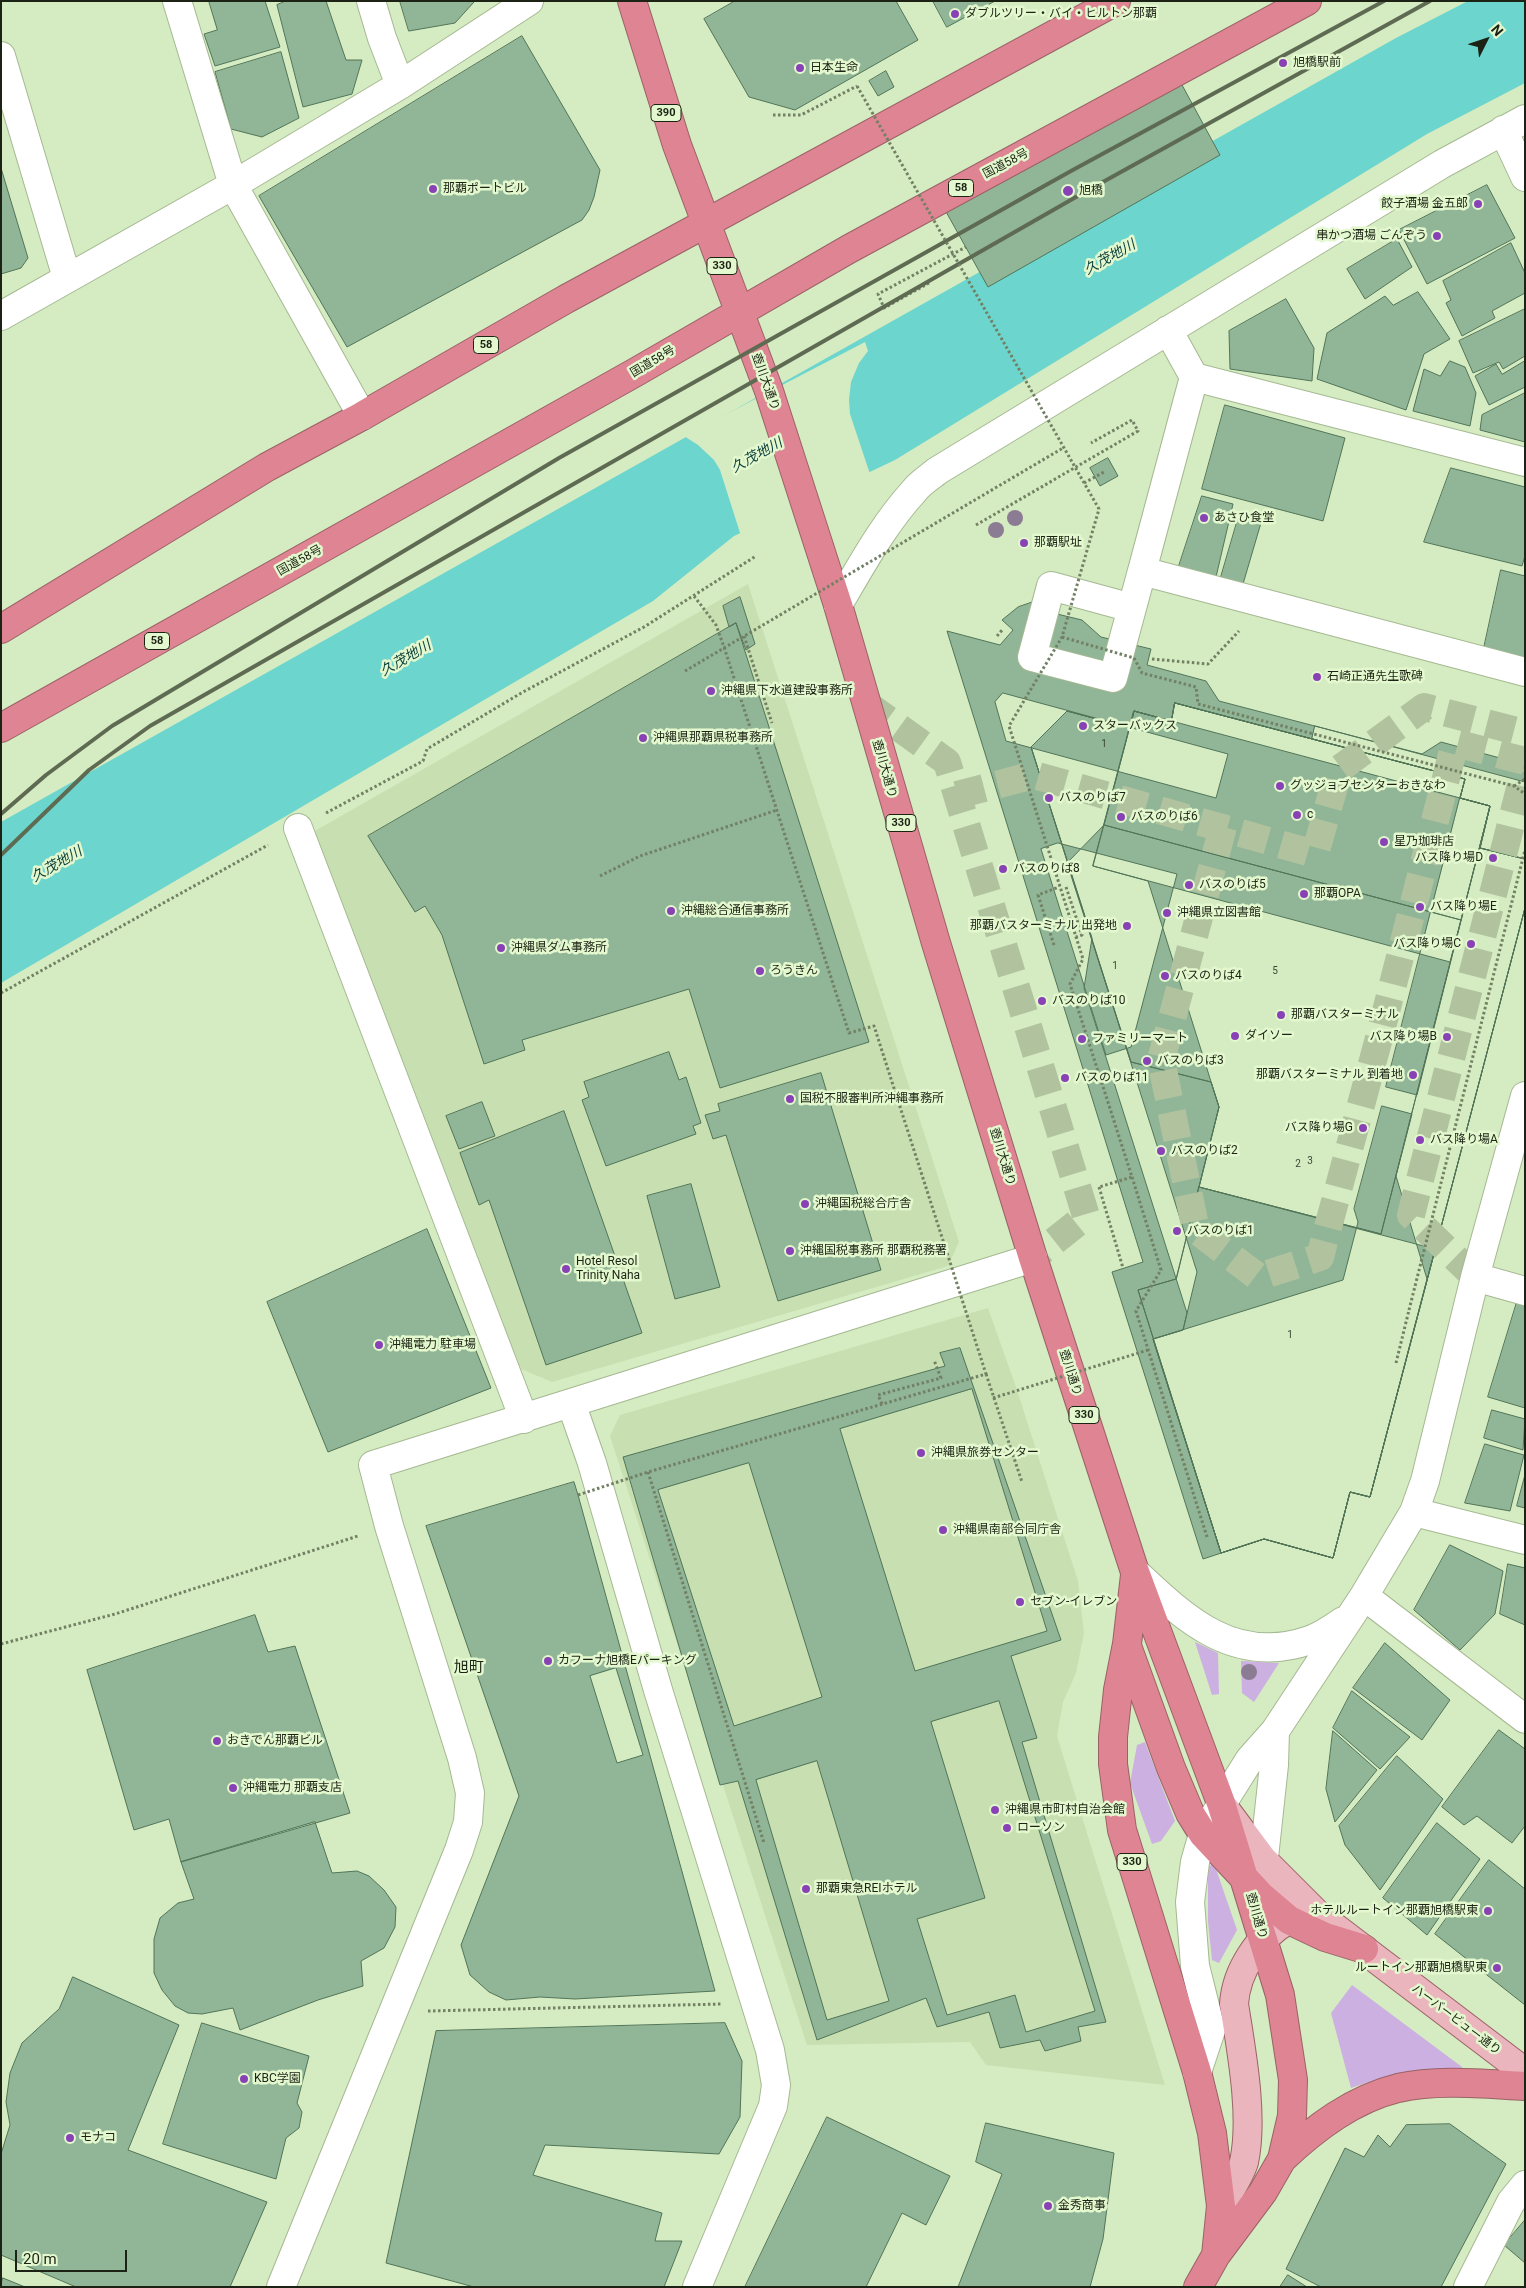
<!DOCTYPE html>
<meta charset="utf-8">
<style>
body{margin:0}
#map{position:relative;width:1526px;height:2288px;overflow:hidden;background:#d5ebc1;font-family:Roboto,sans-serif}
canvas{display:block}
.frame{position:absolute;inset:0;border:2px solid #1c2314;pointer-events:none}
.north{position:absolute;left:1461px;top:15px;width:50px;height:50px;-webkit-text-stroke:4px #e3f8ce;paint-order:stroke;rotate:49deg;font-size:14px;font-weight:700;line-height:20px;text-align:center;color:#1c2314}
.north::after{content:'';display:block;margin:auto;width:18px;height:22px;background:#1c2314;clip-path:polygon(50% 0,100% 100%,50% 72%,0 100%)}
.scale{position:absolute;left:15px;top:2250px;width:112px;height:22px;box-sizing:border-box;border:2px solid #1c2314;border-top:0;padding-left:6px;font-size:15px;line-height:18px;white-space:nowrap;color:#1c2314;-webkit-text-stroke:4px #e3f8ce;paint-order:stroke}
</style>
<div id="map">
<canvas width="1526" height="2288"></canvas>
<div class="frame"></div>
<div class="north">N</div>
<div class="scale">20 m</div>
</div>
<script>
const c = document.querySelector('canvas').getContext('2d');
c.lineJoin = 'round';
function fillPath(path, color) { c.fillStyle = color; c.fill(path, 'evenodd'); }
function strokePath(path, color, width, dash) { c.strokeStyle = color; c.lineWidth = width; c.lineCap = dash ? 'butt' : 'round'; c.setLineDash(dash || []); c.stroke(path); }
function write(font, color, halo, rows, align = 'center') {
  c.font = font + ' Roboto,"Noto Sans JP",sans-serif'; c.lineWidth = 5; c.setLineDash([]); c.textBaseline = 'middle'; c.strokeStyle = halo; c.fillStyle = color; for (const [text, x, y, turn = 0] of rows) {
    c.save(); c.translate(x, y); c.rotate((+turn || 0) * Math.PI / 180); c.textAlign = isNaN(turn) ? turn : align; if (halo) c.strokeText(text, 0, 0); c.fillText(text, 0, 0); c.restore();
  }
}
fillPath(new Path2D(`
 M748 584 959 1242 948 1266 552 1382 521 1369 306 836Z
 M988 1308 1016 1387 1078 1581 1084 1633 1076 1673 1063 1702 1057 1736 1165 2085 986 2065 970 2042 807 2045 610 1436 620 1415Z`), '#c8e0b1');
fillPath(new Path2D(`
 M1195 1642 1218 1653 1219 1694 1212 1695Z
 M1241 1661 1279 1663 1254 1702 1242 1693Z
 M1145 1742 1175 1821 1161 1841 1152 1844 1130 1783 1137 1745Z
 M1214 1863 1237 1930 1219 1963 1212 1960 1208 1921V1867Z
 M1352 1985 1462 2067 1463 2070C1424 2070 1388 2074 1351 2088L1331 2013Z`), '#ccb0e2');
fillPath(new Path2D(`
 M1468 1H1525V83L1427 134 895 460 734 536 653 601 1 983V822L1396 38Z`), '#6bd5ce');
fillPath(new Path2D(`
 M865 342 868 351 859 363 851 382 849 400 850 414 870 474 741 536 720 470 714 460 698 445 684 436Z`), '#d5ebc1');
const building = new Path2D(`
 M209 1H265L280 47 215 66 204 34 217 30Z
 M286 1H326L346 60H362L352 94 303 107 277 5Z
 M400 1H474V2L455 23 409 31Z
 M735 1H896L918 40 795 110 749 97 704 19Z
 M933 1H995L947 27Z
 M522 36 600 170 594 197 589 210 582 220 347 347 259 196Z
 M281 52 299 118 262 137 231 129 215 72Z
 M1169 61 1220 155 988 287 935 192Z
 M886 71 894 87 878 96 869 81Z
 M1 168 28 258 21 268 1 274Z
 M1487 185 1515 238 1427 284 1399 230Z
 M1397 239 1412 267 1365 299 1347 269Z
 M1511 243 1525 273V293L1492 311 1495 318 1462 336 1446 303 1451 300 1443 281Z
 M1418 292 1450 339 1424 354 1406 410 1317 379 1327 333 1385 296 1393 305Z
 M1286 299 1314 348 1312 381 1230 369 1229 331Z
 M1525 309V356L1503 369 1499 362 1473 373 1459 341Z
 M1450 361 1465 367 1476 393 1470 426 1413 411 1424 369 1440 376Z
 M1525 361V387L1489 405 1475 376 1496 364 1502 374Z
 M1525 393V442L1480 430 1482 415Z
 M1225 405 1345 438 1323 521 1202 489Z
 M1108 458 1118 476 1100 486 1090 468Z
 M1451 468 1525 487V556L1522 566 1424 542Z
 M1202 496 1233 504 1216 577 1178 569Z
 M1240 512 1263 516 1243 584 1221 577Z
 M1501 570 1525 576V658L1484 648Z
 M740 597 755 644 746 650 736 623 729 627 723 606Z
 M1039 600 1057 614 1082 620 1101 637 1151 649 1147 665 1206 681 1219 701 1422 754 1441 742 1500 758 1502 749 1525 755V908L1370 1497 1350 1492 1333 1558 1264 1539 1203 1559 1112 1272 1143 1262 947 631 1000 645 1013 630 1002 620 1018 607Z
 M736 623 869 1042 720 1088 689 989 522 1040 525 1050 484 1064 442 935 425 906 415 912 368 836Z
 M1003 693 1228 754 1216 798 1006 741 995 702Z
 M1175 703 1465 779 1460 798 1490 806 1381 1234 1199 1187 1219 1107 1211 1082 1131 1062 1067 863 1104 825 1134 711 1171 721Z
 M1175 703 1465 779 1460 798 1490 806 1480 848 1525 859V908L1370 1497 1350 1492 1333 1558 1264 1539 1221 1553 1153 1339 1183 1330 1187 1313 1084 988 1092 938 1031 747 1067 711 1130 728 1134 711 1171 721Z
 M1175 703 1465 779 1460 798 1490 806 1480 848 1525 859V908L1370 1497 1350 1492 1333 1558 1264 1539 1221 1553 1138 1290 1176 1279 1219 1107 1211 1082 1131 1062 1031 747 1067 711 1130 728 1134 711 1171 721Z
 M1175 703 1465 779 1460 798 1490 806 1480 848 1525 859V908L1370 1497 1350 1492 1333 1558 1264 1539 1221 1553 1153 1339 1183 1330 1197 1272 1031 747 1067 711 1130 728 1134 711 1171 721Z
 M1175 703 1465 779 1460 798 1490 806 1381 1234 1199 1187 1219 1107 1148 881 1093 866 1134 711 1171 721Z
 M1134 711 1490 806 1461 920 1104 825Z
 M1315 726 1525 782V859L1480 848 1490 806 1460 798 1465 779 1312 739Z
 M1460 798 1490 806 1417 1095 1386 1087Z
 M1104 825 1461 920 1450 962 1093 866Z
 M1058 843 1177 874 1131 1047 1106 1055 1041 849Z
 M669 1052 679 1080 686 1077 701 1123 693 1126 696 1134 606 1166 582 1100 589 1097 584 1082Z
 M821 1073 881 1270 778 1301 726 1135 713 1139 705 1115 720 1111 718 1104Z
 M482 1102 495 1136 459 1149 446 1116Z
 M1382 1106 1412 1114 1396 1176 1427 1279 1370 1497 1350 1492 1333 1558 1264 1539 1221 1553 1153 1339 1343 1280 1358 1222 1354 1209Z
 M564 1111 642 1333 546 1365 489 1200 479 1205 460 1153Z
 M691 1184 720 1287 675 1299 647 1196Z
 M1199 1187 1435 1249 1370 1497 1350 1492 1333 1558 1264 1539 1221 1553 1138 1290 1176 1279Z
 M427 1229 491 1388 328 1452 267 1302Z
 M1517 1302 1525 1305V1408L1488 1397Z
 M960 1348 1061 1640 1011 1656 1037 1738 1022 1742 1106 2022 1078 2027 1081 2041 1045 2051 1040 2040 1000 2048 989 2012 937 2027 926 1998 817 2040 738 1781 720 1785 623 1457 945 1366 940 1353Z
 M972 1389 1047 1631 915 1671 840 1429Z
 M1492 1410 1525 1419 1523 1450 1484 1438Z
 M1485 1444 1524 1455 1510 1511 1465 1503Z
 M749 1463 822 1697 734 1726 658 1490Z
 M1525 1475V1508L1517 1506Z
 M574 1482 578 1495 715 1991 575 1999 540 1997 506 2000 489 1992 470 1975 461 1945 519 1796 426 1526Z
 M1450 1545 1503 1571 1495 1614 1460 1650 1414 1610Z
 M1508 1564 1525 1568V1625L1500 1614Z
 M255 1615 268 1652 295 1646 350 1813 181 1862 169 1819 134 1830 87 1670Z
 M1385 1643 1450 1700 1422 1740 1353 1688Z
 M616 1668 643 1755 617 1763 590 1676Z
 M1352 1691 1410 1737 1380 1769 1333 1728Z
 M999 1701 1095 2011 1026 2032 1015 1995 947 2015 917 1919 985 1898 931 1722Z
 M1499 1730 1525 1749V1826L1512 1843 1477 1816 1464 1825 1442 1807Z
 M1333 1731 1377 1770 1335 1822 1326 1789Z
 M1397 1756 1443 1799 1380 1890 1345 1845 1339 1826Z
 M817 1761 889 2001 827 2020 756 1780Z
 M315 1822 332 1873 357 1871 369 1876 384 1890 396 1907 395 1927 384 1948 361 1961 363 1986 318 2000 240 2030 233 2008 202 2014 188 2013 175 2006 162 1990 154 1973V1939L160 1918 178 1903 194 1899 181 1862Z
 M1437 1823 1480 1859 1427 1935 1383 1898Z
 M1489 1860 1525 1889V2005L1435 1934Z
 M73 1977 179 2025 128 2150 267 2202 230 2287H76L1 2255V2154L10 2125 6 2102 10 2073 22 2043 59 2009Z
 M202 2023 309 2056 297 2103 302 2112 299 2128 286 2138 276 2179 163 2144Z
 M725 2023 742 2061 740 2117 719 2154 545 2145 533 2175 662 2213 655 2241H682L664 2287H474L386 2263 436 2031Z
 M827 2117 950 2176 926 2225 902 2213 866 2287H745Z
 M986 2123 1114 2153 1103 2239 1090 2287H958L1002 2174 976 2162Z
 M1450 2124 1506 2164 1441 2287H1321L1286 2269 1345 2148 1364 2157 1378 2135 1390 2147 1406 2125Z
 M1525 2220V2263L1504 2245Z
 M1288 2275 1307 2287H1280Z
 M3 2278 25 2287H1Z`);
fillPath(building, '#90b597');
strokePath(building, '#527558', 1);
strokePath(new Path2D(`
 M865 703 947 762 1086 1216 1033 1258
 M957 795 1034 775 1315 854 1339 769 1424 707 1525 733
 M1223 827 1161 1060 1196 1230 1258 1277 1320 1257 1382 1027 1455 743 1525 761
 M1475 1277 1411 1215 1525 769`), '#b0c39e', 28, [28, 14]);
const minor = new Path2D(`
 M177 1 233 185 362 416
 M371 1 382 38 400 85
 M1 56 67 278
 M1503 130 1525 177
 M1 316 233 185 400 85 529 1
 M1168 330 1194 377 1525 462
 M1194 377 1142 571 1525 672
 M838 605C861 566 883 525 914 491 920 483 930 477 937 471L1442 164 1525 119
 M1132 608 1051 586 1032 657 1113 678 1142 571
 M298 828 524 1419
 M1475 1277 1525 1291
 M571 1403 592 1463 658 1690 770 2050 776 2085 773 2106 697 2287
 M1414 1512 1525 1540
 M1135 1572C1186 1620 1235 1666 1310 1640 1321 1636 1333 1628 1343 1621
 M1364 1596 1525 1719
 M1262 1876 1274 1765 1275 1731
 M1197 2072 1211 2030 1195 1966 1190 1902 1195 1862 1203 1834 1250 1759 1275 1731 1364 1596 1414 1512 1425 1481 1475 1277 1525 1096
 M281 2287 459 1850 468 1822 470 1793 462 1758 389 1526 373 1465 1033 1258
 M1468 2287 1511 2202 1525 2185`);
const major = new Path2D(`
 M1225 1809 1263 1860 1317 1914 1525 2072
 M1221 2206C1228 2193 1240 2176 1244 2162 1254 2116 1241 2049 1234 2004 1236 1971 1259 1936 1288 1920 1294 1917 1303 1916 1311 1915`);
const highway = new Path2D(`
 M632 1 677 145 769 391 838 605 936 943 1033 1258 1135 1572 1221 1803 1280 1995 1293 2080 1292 2116 1282 2159 1263 2192 1216 2255 1198 2287
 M1 629 267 467 362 416 566 299 1116 1
 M1 728 636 372 849 249 1307 1
 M1135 1575 1127 1644 1118 1690 1113 1737V1764L1122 1830 1197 2072 1212 2133 1221 2206 1216 2255
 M1127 1646 1171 1768 1190 1813 1203 1834 1262 1897 1289 1920 1325 1937 1364 1949
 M1282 2159C1315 2128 1353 2099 1398 2088 1439 2079 1484 2084 1525 2086`);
strokePath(minor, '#a5b992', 30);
strokePath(major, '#9a6266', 30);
strokePath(highway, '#9a6266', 30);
strokePath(new Path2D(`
 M773 115H801L857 86
 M959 234 1052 181
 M929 283 884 308 878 294 966 247
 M1084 483 1104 472
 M976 525 1138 431 1132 420 1091 443
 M694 596 716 625 724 647
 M744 636 772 723
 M997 636 1003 629
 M1152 659 1208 664 1239 631
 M326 813 423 761 427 749 523 692 644 627 756 556
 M600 876 640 856 777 810
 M1066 887 1082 935 1076 937
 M1054 945 1038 895 1059 887
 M1 993 268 845
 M1132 1177 1161 1270 1136 1311 1207 1537
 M1099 1187 1123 1268
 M1396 1363 1409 1310
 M986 1374 1022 1482
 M882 1404 878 1395 941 1378 934 1360
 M648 1472 764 1843
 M1 1644 115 1614 358 1536
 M428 2011 722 2004`), '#728064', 3, [2.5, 2.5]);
strokePath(minor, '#fff', 28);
strokePath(major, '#ebb5be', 28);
strokePath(highway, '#de8492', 28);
strokePath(new Path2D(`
 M1 814 46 775 112 726 559 458 1071 171 1384 1
 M1 855 89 770 150 726 1083 193 1430 1`), '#5e6b52', 4);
strokePath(new Path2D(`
 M857 86 1099 509 1062 637 1009 726 1083 959 1070 984 1132 1177 1099 1187
 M1062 637 1134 658 1142 673 1196 687 1198 704 1514 786 1525 794
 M685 671 1063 448
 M1514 786 1525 779
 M1409 1310 1525 850
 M993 1398 1148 1350
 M578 1495 648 1472 986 1374 874 1026 849 1033 724 647`), '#728064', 3, [2.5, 2.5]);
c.fillStyle = '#8c7c93';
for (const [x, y] of [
 [1015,518],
 [996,530],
 [1249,1672]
]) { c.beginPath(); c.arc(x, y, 8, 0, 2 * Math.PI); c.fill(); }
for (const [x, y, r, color] of [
 [955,14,5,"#8942b5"],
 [1283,63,5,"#8942b5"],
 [800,68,5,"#8942b5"],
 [433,189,5,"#8942b5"],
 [1068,191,6,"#8942b5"],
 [1478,204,5,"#8942b5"],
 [1437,236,5,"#8942b5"],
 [1204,518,5,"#8942b5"],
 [1024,543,5,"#8942b5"],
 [1317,677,5,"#8942b5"],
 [711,691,5,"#8942b5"],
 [1083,726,5,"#8942b5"],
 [643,738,5,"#8942b5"],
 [1280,786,5,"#8942b5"],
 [1049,798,5,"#8942b5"],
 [1297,815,5,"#8942b5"],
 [1121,817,5,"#8942b5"],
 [1384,842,5,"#8942b5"],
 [1493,858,5,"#8942b5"],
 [1003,869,5,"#8942b5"],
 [1189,885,5,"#8942b5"],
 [1304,894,5,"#8942b5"],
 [1420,907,5,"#8942b5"],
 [671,911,5,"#8942b5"],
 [1167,913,5,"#8942b5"],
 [1127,926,5,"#8942b5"],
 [1471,944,5,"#8942b5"],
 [501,948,5,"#8942b5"],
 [760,971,5,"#8942b5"],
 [1165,976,5,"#8942b5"],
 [1042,1001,5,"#8942b5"],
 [1281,1015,5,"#8942b5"],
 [1235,1036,5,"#8942b5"],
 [1447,1037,5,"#8942b5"],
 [1082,1039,5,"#8942b5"],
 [1147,1061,5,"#8942b5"],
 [1413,1075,5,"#8942b5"],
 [1065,1078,5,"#8942b5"],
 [790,1099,5,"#8942b5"],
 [1363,1128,5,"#8942b5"],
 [1420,1140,5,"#8942b5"],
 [1161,1151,5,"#8942b5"],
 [805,1204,5,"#8942b5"],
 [1177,1231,5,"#8942b5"],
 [790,1251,5,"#8942b5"],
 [566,1269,5,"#8942b5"],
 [379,1345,5,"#8942b5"],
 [921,1453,5,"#8942b5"],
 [943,1530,5,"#8942b5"],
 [1020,1602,5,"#8942b5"],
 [548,1661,5,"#8942b5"],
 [217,1741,5,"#8942b5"],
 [233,1788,5,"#8942b5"],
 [995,1810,5,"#8942b5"],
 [1007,1828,5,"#8942b5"],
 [806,1889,5,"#8942b5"],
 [1488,1911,5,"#8942b5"],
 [1497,1968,5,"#8942b5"],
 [244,2079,5,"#8942b5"],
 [70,2138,5,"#8942b5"],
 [1048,2206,5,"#8942b5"]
]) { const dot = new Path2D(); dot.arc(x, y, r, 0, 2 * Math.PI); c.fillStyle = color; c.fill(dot); strokePath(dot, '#e3f8ce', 2); }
write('10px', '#394835', null, [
 ["1",1104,744],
 ["1",1115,966],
 ["5",1275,971],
 ["3",1310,1161],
 ["2",1298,1164],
 ["1",1290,1335]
]);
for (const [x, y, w] of [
 [666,113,30],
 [961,188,25],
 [722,266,30],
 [486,345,25],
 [157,641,25],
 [901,823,30],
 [1084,1415,30],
 [1132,1862,30]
]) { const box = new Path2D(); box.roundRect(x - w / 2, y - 8.5, w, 17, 4); c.fillStyle = '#e3f8ce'; c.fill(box); strokePath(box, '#1c2314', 1); }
write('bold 11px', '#1c2314', null, [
 ["390",666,113],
 ["58",961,188],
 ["330",722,266],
 ["58",486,345],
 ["58",157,641],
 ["330",901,823],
 ["330",1084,1415],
 ["330",1132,1862]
]);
write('12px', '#1c2314', '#e3f8ce', [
 ["ダブルツリー・バイ・ヒルトン那覇",965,14],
 ["旭橋駅前",1293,63],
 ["日本生命",810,68],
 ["那覇ポートビル",443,189],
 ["旭橋",1079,191],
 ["餃子酒場 金五郎",1468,204,"right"],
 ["串かつ酒場 ごんぞう",1427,236,"right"],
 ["あさひ食堂",1214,518],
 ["那覇駅址",1034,543],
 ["石崎正通先生歌碑",1327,677],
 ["沖縄県下水道建設事務所",721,691],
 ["スターバックス",1093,726],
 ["沖縄県那覇県税事務所",653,738],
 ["グッジョブセンターおきなわ",1290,786],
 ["バスのりば7",1059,798],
 ["c",1307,815],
 ["バスのりば6",1131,817],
 ["星乃珈琲店",1394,842],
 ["バス降り場D",1483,858,"right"],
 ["バスのりば8",1013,869],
 ["バスのりば5",1199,885],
 ["那覇OPA",1314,894],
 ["バス降り場E",1430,907],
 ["沖縄総合通信事務所",681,911],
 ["沖縄県立図書館",1177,913],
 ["那覇バスターミナル 出発地",1117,926,"right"],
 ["バス降り場C",1461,944,"right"],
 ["沖縄県ダム事務所",511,948],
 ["ろうきん",770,971],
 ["バスのりば4",1175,976],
 ["バスのりば10",1052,1001],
 ["那覇バスターミナル",1291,1015],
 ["ダイソー",1245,1036],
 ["バス降り場B",1437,1037,"right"],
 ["ファミリーマート",1092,1039],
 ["バスのりば3",1157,1061],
 ["那覇バスターミナル 到着地",1403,1075,"right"],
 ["バスのりば11",1075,1078],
 ["国税不服審判所沖縄事務所",800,1099],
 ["バス降り場G",1353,1128,"right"],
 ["バス降り場A",1430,1140],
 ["バスのりば2",1171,1151],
 ["沖縄国税総合庁舎",815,1204],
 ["バスのりば1",1187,1231],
 ["沖縄国税事務所 那覇税務署",800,1251],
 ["Hotel Resol",576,1262],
 ["Trinity Naha",576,1276],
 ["沖縄電力 駐車場",389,1345],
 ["沖縄県旅券センター",931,1453],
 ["沖縄県南部合同庁舎",953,1530],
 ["セブン-イレブン",1030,1602],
 ["カフーナ旭橋Eパーキング",558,1661],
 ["おきでん那覇ビル",227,1741],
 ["沖縄電力 那覇支店",243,1788],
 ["沖縄県市町村自治会館",1005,1810],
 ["ローソン",1017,1828],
 ["那覇東急REIホテル",816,1889],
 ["ホテルルートイン那覇旭橋駅東",1478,1911,"right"],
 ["ルートイン那覇旭橋駅東",1487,1968,"right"],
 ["KBC学園",254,2079],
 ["モナコ",80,2138],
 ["金秀商事",1058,2206]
], 'left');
write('12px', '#1c2314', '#e3f8ce', [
 ["国道58号",1006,164,-28],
 ["国道58号",653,362,-31],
 ["壺川大通り",765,382,70],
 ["国道58号",300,561,-29],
 ["壺川大通り",884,769,74],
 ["壺川大通り",1002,1157,73],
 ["壺川通り",1070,1373,72],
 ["壺川通り",1256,1916,74],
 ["ハーバービュー通り",1456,2020,37]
]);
write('italic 14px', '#0a3d3a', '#e3f8ce', [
 ["久茂地川",1110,258,-29],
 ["久茂地川",757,456,-29],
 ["久茂地川",406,659,-30],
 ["久茂地川",57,865,-30]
]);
write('15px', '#1c2314', '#e3f8ce', [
 ["旭町",469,1668]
]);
</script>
